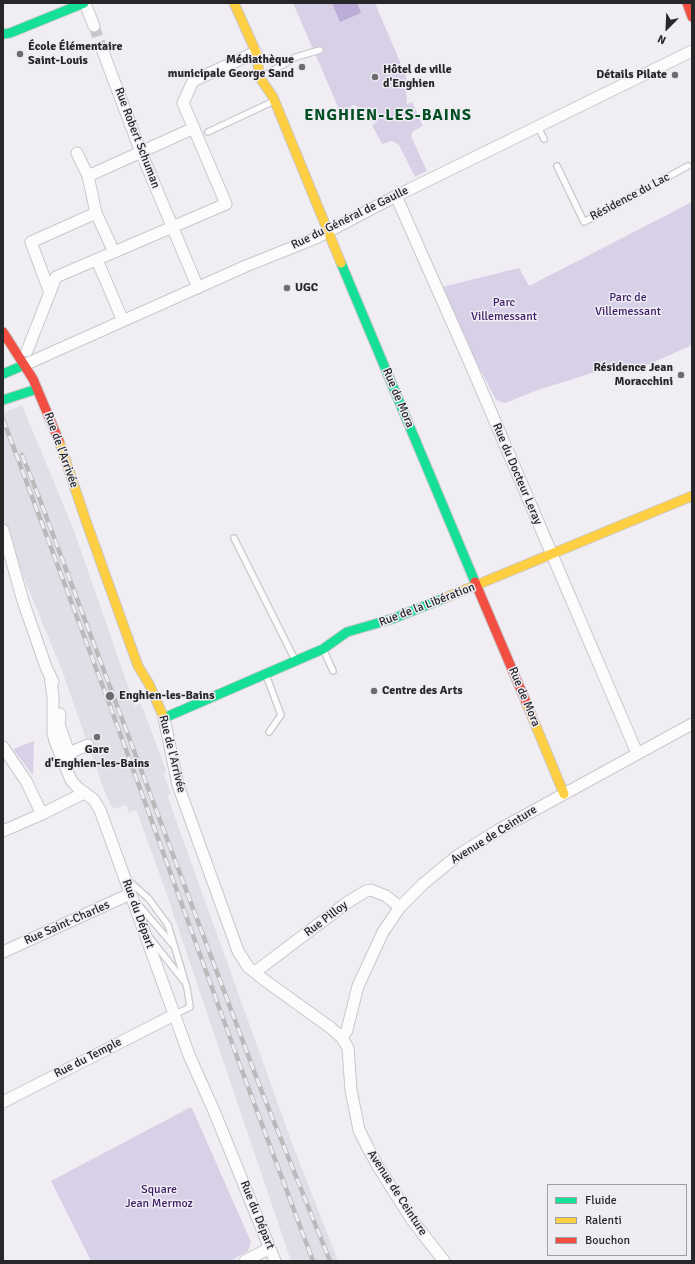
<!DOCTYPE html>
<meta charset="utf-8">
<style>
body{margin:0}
#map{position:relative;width:695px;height:1264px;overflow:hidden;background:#f0eef3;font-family:Signika,sans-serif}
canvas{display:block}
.frame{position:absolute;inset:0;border:4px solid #272729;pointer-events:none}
.legend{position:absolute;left:547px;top:1184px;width:140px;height:72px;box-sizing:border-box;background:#efedf4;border:1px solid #9f9ea3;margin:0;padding:5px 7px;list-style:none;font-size:12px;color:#272729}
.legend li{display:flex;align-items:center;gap:8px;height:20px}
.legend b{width:20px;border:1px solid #9f9ea3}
.north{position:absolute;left:647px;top:8px;width:40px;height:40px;-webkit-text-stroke:3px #efedf4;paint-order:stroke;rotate:204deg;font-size:11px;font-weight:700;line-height:16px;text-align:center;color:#272729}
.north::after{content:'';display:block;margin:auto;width:14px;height:18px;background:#272729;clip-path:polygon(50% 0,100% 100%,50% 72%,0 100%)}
</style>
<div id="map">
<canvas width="695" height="1264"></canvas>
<div class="frame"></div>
<ul class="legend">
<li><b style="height:5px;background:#16e098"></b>Fluide</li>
<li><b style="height:5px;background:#ffcf43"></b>Ralenti</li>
<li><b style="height:5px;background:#f24e42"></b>Bouchon</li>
</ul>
<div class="north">N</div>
</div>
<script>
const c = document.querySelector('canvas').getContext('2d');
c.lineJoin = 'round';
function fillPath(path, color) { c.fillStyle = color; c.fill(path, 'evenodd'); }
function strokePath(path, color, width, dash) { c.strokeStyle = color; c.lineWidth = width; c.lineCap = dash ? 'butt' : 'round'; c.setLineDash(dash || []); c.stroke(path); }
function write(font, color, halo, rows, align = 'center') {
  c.font = font + ' Signika,sans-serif'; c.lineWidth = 3; c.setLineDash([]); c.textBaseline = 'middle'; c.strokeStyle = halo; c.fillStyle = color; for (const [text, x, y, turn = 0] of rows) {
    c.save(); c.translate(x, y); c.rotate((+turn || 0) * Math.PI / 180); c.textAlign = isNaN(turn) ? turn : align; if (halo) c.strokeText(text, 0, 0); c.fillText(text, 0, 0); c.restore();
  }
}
fillPath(new Path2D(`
 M22 405 73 528 135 706 141 703 166 770 164 775 171 794 167 795 292 1143 338 1261H291L167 895 137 812 135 810 129 813 126 805 113 809 105 793 61 668 3 527V413Z`), '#e1dee8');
fillPath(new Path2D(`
 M293 3H375L406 76 407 104 412 102 423 126 413 131 411 136 427 171 415 177 399 145 392 141 382 144 372 125 376 123 361 108 353 105 348 109 342 116Z
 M692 202V345L636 370 608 368 538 390 505 403 496 400 438 288 519 268 529 286Z
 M34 741 33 774H32L13 749Z
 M189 1108H192L251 1242 248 1251 230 1261H91L51 1181Z`), '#d8d0e7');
fillPath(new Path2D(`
 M332 3H357L361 13 340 22Z`), '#bcacd8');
strokePath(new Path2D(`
 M94 26 102 49`), '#c8c6cb', 11, [11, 5.5]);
const lane = new Path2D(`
 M260 78 296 57 320 50
 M538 127 544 139
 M208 132 274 101
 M557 166 584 222 688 166
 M234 538 295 660
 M323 649 333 671
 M266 675 281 715 269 732
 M128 880 149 899 168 925 187 988 190 1007 174 1015
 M137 903 173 945
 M150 938 183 980`);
const street = new Path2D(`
 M85 3 94 26
 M102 49 141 152 198 288
 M77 153 88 176 96 213 114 252
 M88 176 194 128
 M396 196 470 363 637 753
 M97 260 123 321
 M50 293 31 242 96 213
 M27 351 56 277 226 204 183 103 193 81 256 52
 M24 365 246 266 316 238 396 196 692 51
 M3 530 23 601 46 667 53 682
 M50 675 53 697V733L55 741 71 780 78 788 94 800 100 810 189 1055 214 1111 275 1261
 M60 714 59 724 72 762
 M164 718 178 785 238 951 248 967 263 979 331 1028 342 1038 348 1048 351 1090 359 1130 369 1150 379 1168 412 1220 444 1261
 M3 747 26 781 42 814
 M71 752 88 745
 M3 831 42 814 84 793
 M3 952 130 894
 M255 972 348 902 366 891 371 890 386 896 400 907
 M342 1038 347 1030 358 986 383 932 400 907 423 884 457 856 500 829 692 724
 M3 1102 174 1015
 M245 1261 270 1248`);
const fast = new Path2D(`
 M3 34 10 33 84 3
 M341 263 475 582
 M3 374 24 365
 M3 400 37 389
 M164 718 323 649 347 632 392 619 445 598`);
const slow = new Path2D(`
 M234 3 256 52 260 78 273 97 341 263
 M59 441 86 521 138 666 149 684 164 718
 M445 598 692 496
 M526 702 564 794`);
const jam = new Path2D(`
 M687 3 692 17
 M3 332 33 379 59 441
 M475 582 526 702`);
strokePath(lane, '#c8c7cb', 8);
strokePath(street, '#c8c7cb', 13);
strokePath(fast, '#c8c7cb', 11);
strokePath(slow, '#c8c7cb', 11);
strokePath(jam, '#c8c7cb', 11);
strokePath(lane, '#fdfcfd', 5.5);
strokePath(street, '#fdfcfd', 11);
strokePath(fast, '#16e098', 9);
strokePath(slow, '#ffcf43', 9);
strokePath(jam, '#f24e42', 9);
const rail = new Path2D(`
 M3 419 112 711 241 1068 313 1261
 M22 455 37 492 260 1087 330 1261`);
strokePath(rail, '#bababc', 4.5);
strokePath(rail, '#efedf4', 3, [9]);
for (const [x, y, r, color] of [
 [20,54,4,"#6d6d70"],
 [302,67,4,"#6d6d70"],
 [675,75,4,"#6d6d70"],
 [375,77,4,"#6d6d70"],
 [287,288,4,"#6d6d70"],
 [681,375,4,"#6d6d70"],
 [374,691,4,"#6d6d70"],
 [110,696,5,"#6d6d70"],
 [97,737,4,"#6d6d70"]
]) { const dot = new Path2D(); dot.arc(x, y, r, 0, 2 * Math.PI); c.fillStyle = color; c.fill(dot); strokePath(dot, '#efedf4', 1.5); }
write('bold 12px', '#272729', '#efedf4', [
 ["École Élémentaire",28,47],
 ["Saint-Louis",28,61],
 ["Médiathèque",294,60,"right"],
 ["municipale George Sand",294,74,"right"],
 ["Hôtel de ville",383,70],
 ["d'Enghien",383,84],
 ["Détails Pilate",667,75,"right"],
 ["UGC",295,288],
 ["Résidence Jean",673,368,"right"],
 ["Moracchini",673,382,"right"],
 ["Centre des Arts",382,691],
 ["Enghien-les-Bains",119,696],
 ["Gare",97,750,"center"],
 ["d'Enghien-les-Bains",97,764,"center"]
], 'left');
write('12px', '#272729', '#efedf4', [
 ["Rue Robert Schuman",137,138,69],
 ["Résidence du Lac",630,197,-28],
 ["Rue du Général de Gaulle",350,218,-26],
 ["Rue de Mora",398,398,67],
 ["Rue de l'Arrivée",61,450,70],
 ["Rue du Docteur Leray",517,474,67],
 ["Rue de la Libération",427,605,-21],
 ["Rue de Mora",524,697,67],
 ["Rue de l'Arrivée",172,754,76],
 ["Avenue de Ceinture",494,835,-32],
 ["Rue du Départ",138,914,70],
 ["Rue Pilloy",326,919,-37],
 ["Rue Saint-Charles",67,923,-24],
 ["Rue du Temple",88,1058,-27],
 ["Avenue de Ceinture",397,1193,57],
 ["Rue du Départ",257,1215,68]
]);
write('12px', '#3e1d65', '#efedf4', [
 ["Parc de",628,298],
 ["Villemessant",628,312],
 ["Parc",504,303],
 ["Villemessant",504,317],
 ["Square",159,1190],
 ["Jean Mermoz",159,1204]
]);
c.letterSpacing = '1px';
write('bold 16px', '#024e22', '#efedf4', [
 ["ENGHIEN-LES-BAINS",388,116]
]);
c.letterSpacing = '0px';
</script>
